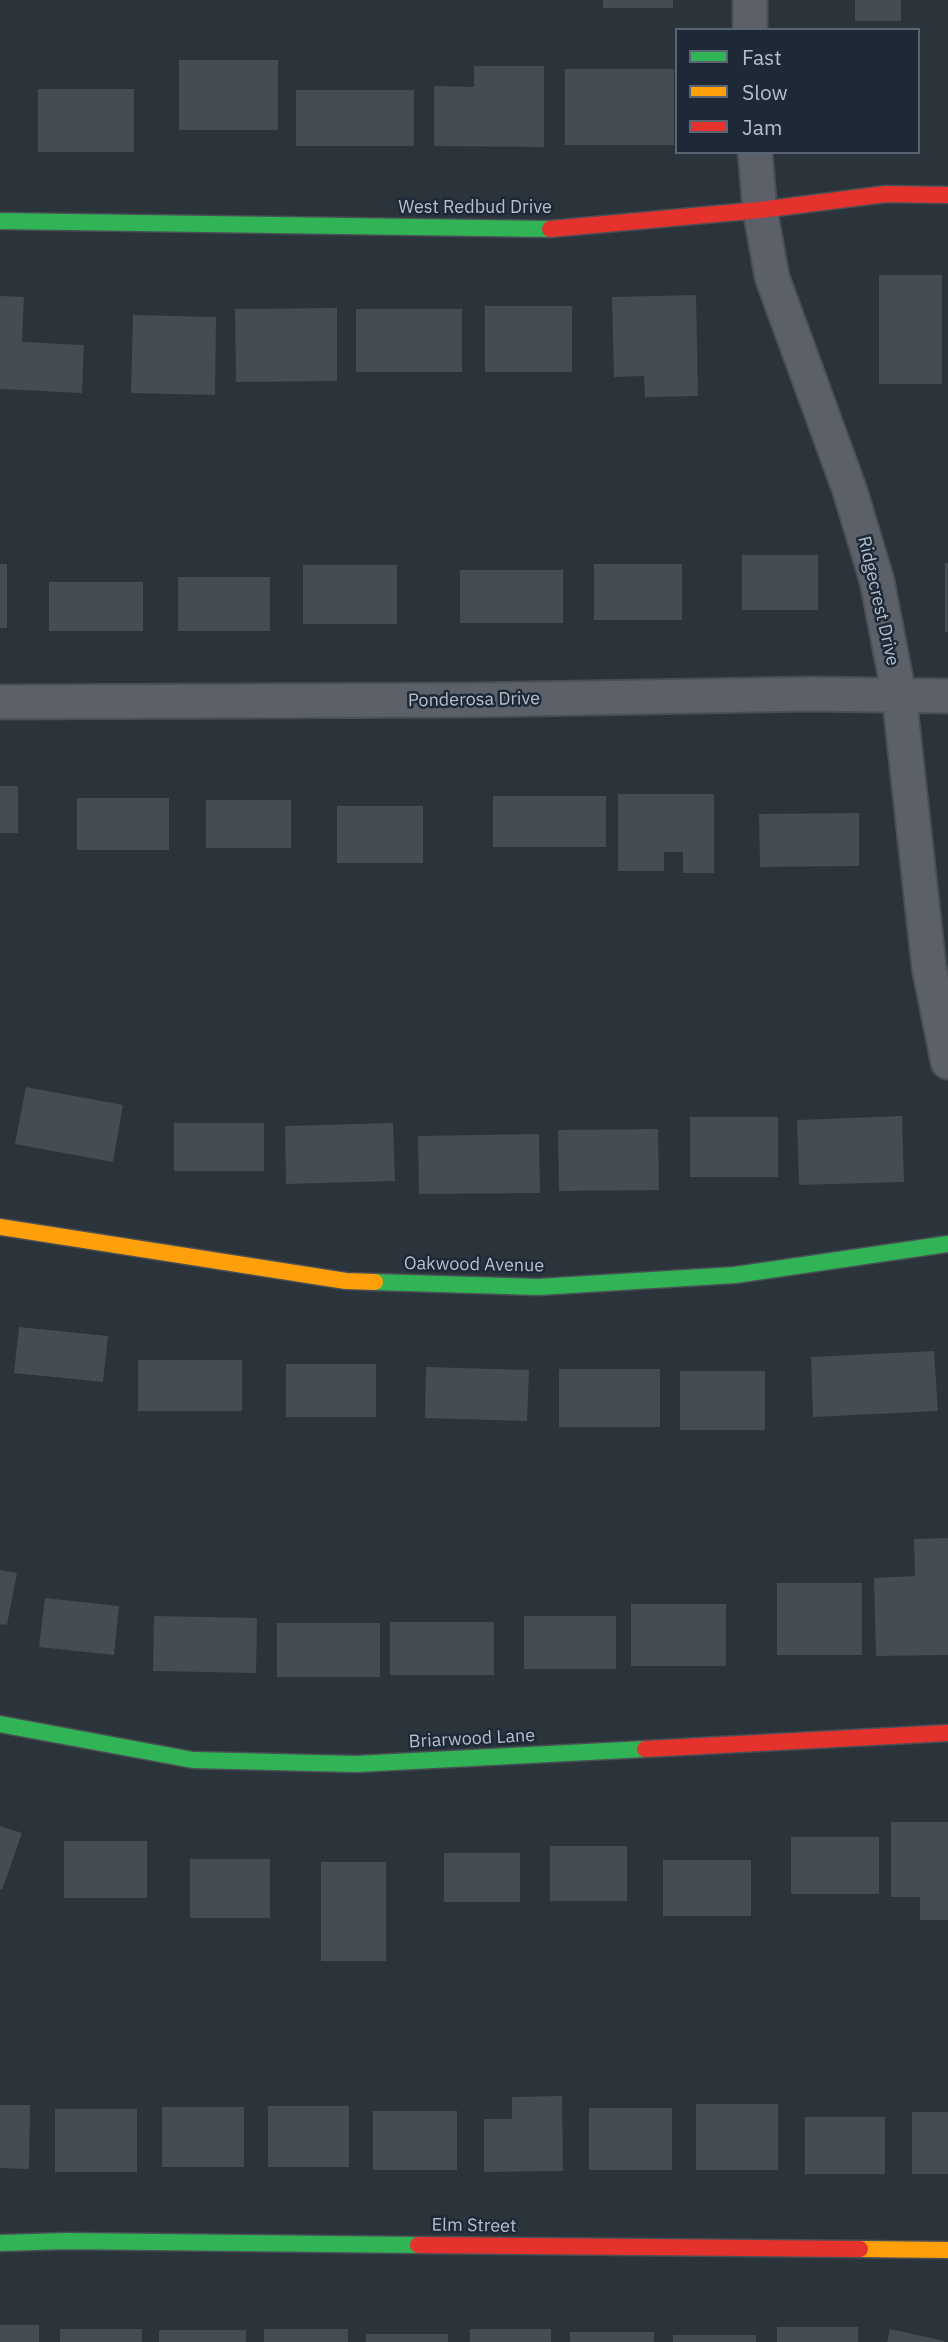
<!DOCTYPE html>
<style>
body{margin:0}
#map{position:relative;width:948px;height:2342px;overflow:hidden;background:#2b333b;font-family:"IBM Plex Sans",sans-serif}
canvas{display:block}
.legend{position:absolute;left:675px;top:28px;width:245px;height:126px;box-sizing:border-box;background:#1d2937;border:2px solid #5a6573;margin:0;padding:9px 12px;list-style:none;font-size:21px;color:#b6bfcc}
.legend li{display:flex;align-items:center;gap:14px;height:35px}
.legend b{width:35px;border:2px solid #5a6573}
</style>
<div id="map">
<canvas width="948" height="2342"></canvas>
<ul class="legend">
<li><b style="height:9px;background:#30b455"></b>Fast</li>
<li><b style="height:9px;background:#ff9f0a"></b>Slow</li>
<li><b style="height:9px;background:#e5322d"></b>Jam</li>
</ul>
</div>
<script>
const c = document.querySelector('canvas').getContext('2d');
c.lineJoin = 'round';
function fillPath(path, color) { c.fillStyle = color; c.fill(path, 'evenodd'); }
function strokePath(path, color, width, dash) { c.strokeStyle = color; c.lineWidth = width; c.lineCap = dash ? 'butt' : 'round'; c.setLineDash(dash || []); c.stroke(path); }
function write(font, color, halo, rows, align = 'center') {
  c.font = font + ' "IBM Plex Sans",sans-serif'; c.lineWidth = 5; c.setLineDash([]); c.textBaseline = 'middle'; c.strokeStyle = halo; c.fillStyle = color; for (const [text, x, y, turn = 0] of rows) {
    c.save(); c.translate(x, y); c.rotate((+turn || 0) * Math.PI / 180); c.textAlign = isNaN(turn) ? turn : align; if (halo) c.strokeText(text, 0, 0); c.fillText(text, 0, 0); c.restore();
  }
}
fillPath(new Path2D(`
 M603 0H673V8H603Z
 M855 0H901V21H855Z
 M179 60H278V130H179Z
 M474 66H544V147L434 146V86L474 87Z
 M565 69H674V145H565Z
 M38 89H134V152H38Z
 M296 90H414V146H296Z
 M879 275H942V384H879Z
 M696 295 698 396 645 397 644 376 614 377 612 297Z
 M0 296 24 297 22 342 84 345 82 393 0 389Z
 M485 306H572V372H485Z
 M337 308V381L236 382 235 309Z
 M356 309H462V372H356Z
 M133 315 216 317 215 395 131 393Z
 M742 555H818V610H742Z
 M945 563H948V632H945Z
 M0 564H7V628H0Z
 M594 564H682V620H594Z
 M303 565H397V624H303Z
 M460 570H563V623H460Z
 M178 577H270V631H178Z
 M49 582H143V631H49Z
 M0 786H18V833H0Z
 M618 794H714V873H683V852H664V871H618Z
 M493 796H606V847H493Z
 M77 798H169V850H77Z
 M206 800H291V848H206Z
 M337 806H423V863H337Z
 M859 813V866L760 867 759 814Z
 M26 1087 123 1105 113 1162 15 1144Z
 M902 1116 904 1182 799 1185 797 1120Z
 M690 1117H778V1177H690Z
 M174 1123H264V1171H174Z
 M393 1123 395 1181 286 1184 285 1126Z
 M658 1129 659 1190 559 1191 558 1130Z
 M539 1134 540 1193 419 1194 418 1136Z
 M19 1327 108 1336 103 1382 14 1373Z
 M934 1351 938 1411 813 1417 811 1357Z
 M138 1360H242V1411H138Z
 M286 1364H376V1417H286Z
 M426 1367 529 1370 527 1421 425 1418Z
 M559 1369H660V1427H559Z
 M680 1371H765V1430H680Z
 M948 1538V1655L876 1656 874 1578 915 1576 914 1539Z
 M0 1570 17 1573 7 1625 0 1624Z
 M777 1583H862V1655H777Z
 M45 1598 119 1606 114 1655 39 1647Z
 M631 1604H726V1666H631Z
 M154 1616 257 1618 256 1673 153 1671Z
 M524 1616H616V1669H524Z
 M390 1622H494V1675H390Z
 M277 1623H380V1677H277Z
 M891 1822H948V1920H920V1897H891Z
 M0 1826 22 1833 2 1890 0 1889Z
 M791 1837H879V1894H791Z
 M64 1841H147V1898H64Z
 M550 1846H627V1901H550Z
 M444 1853H520V1902H444Z
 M190 1859H270V1918H190Z
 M663 1860H751V1916H663Z
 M321 1862H386V1961H321Z
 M562 2096 563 2171 484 2172V2119H512V2097Z
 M696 2104H778V2170H696Z
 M0 2105H30L29 2169 0 2168Z
 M268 2106H349V2167H268Z
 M162 2107H244V2167H162Z
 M589 2108H672V2170H589Z
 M55 2109H137V2172H55Z
 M373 2111H457V2170H373Z
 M912 2112H948V2174H912Z
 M805 2117H885V2174H805Z
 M0 2325H39V2342H0Z
 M777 2327H858V2342H777Z
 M60 2329H142V2342H60Z
 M264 2329H348V2342H264Z
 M470 2329H551V2342H470Z
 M890 2329 944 2341V2342H887Z
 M159 2330H246V2342H159Z
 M570 2332H654V2342H570Z
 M366 2334H448V2342H366Z
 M673 2335H756V2342H673Z`), '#454c53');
const street = new Path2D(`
 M750 30V0
 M755 152 760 210 772 277 850 491 877 581 899 695 929 967 948 1062
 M0 702 473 700 810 694 948 696`);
const fast = new Path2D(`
 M0 221 550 229
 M375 1282 538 1287 735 1275 948 1244
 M0 1724 193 1760 356 1764 645 1749
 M0 2243 67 2241 418 2245`);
const slow = new Path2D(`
 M0 1227 346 1281 375 1282
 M860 2249 948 2250`);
const jam = new Path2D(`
 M550 229 760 210 886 194 948 195
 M645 1749 948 1733
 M418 2245 860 2249`);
strokePath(street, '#4a4f55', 37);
strokePath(fast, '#4a4f55', 19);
strokePath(slow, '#4a4f55', 19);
strokePath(jam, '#4a4f55', 19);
strokePath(street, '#5c6169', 33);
strokePath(fast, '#30b455', 16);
strokePath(slow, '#ff9f0a', 16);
strokePath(jam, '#e5322d', 16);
write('18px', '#b6bfcc', '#1d2937', [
 ["West Redbud Drive",475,208],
 ["Ridgecrest Drive",878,601,77],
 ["Ponderosa Drive",474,700,-1],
 ["Oakwood Avenue",474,1265,1],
 ["Briarwood Lane",472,1739,-3],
 ["Elm Street",474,2226,1]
]);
</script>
